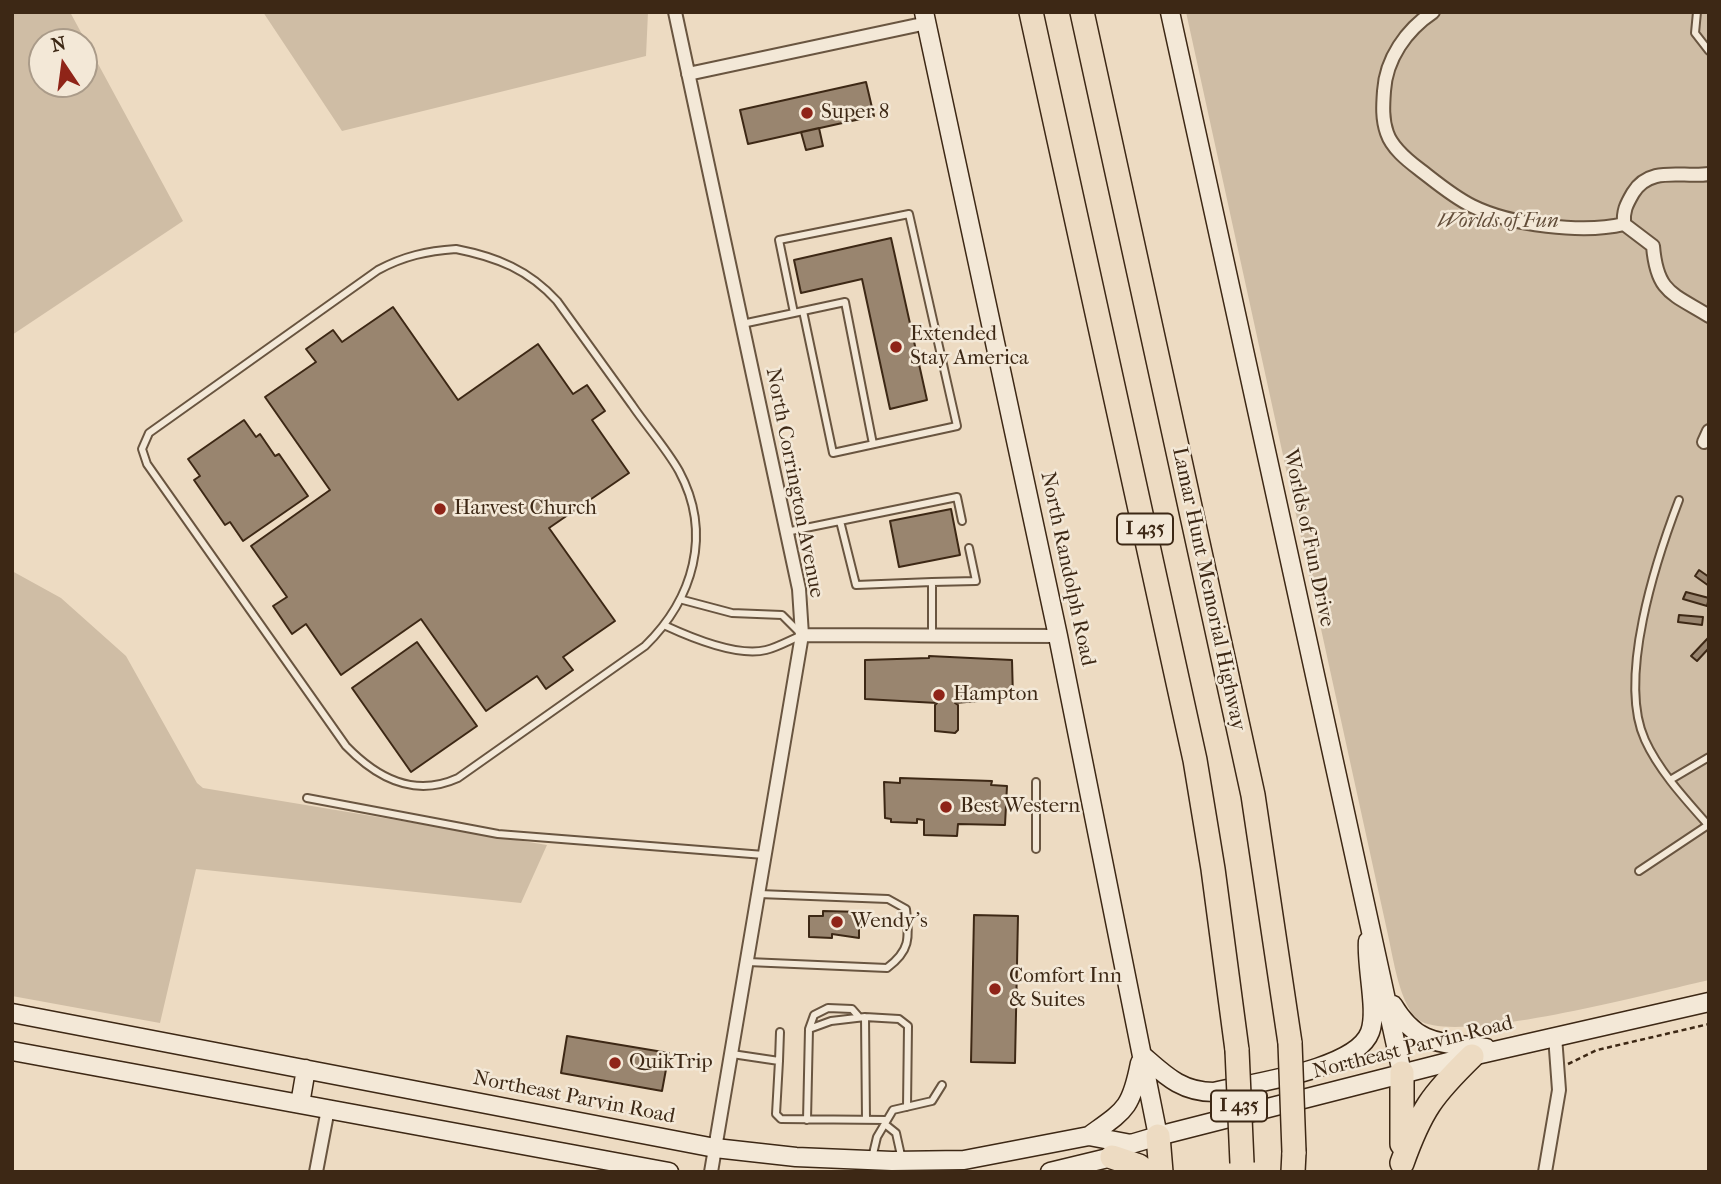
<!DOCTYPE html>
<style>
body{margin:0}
#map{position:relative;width:1721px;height:1184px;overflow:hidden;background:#eddbc2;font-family:"IM FELL French Canon",serif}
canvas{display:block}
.frame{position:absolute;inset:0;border:14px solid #3d2815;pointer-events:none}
.north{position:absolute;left:28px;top:28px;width:70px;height:70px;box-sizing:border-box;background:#f3e8d7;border:2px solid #aa9b89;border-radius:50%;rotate:347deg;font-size:19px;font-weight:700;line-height:28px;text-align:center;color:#3d2815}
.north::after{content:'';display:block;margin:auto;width:24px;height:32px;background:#8f2418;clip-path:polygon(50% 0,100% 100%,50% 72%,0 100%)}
</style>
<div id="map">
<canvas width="1721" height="1184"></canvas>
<div class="frame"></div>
<div class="north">N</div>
</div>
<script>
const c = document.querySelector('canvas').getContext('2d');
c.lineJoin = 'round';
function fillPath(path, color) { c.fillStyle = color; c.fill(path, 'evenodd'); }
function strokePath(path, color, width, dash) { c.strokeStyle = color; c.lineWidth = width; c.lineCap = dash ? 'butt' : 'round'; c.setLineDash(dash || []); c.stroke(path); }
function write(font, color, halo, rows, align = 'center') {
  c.font = font + ' "IM FELL French Canon",serif'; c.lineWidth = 5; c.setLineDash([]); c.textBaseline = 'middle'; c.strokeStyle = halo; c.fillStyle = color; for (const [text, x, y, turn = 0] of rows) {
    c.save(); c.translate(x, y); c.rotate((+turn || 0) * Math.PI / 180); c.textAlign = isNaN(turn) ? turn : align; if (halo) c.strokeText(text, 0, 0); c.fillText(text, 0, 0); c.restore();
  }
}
fillPath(new Path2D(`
 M12 12H70L183 221 12 335ZM42 42H84V84H42Z
 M263 12H648L646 56 342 131Z
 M1186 12H1709V980C1659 991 1455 1046 1419 1020 1400 1007 1393 957 1388 935Z
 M12 571 61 598 126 656 197 783 203 788 547 845 521 903 196 869 160 1023 12 996Z`), '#cfbda5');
const building = new Path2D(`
 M866 82 874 116 748 144 740 110Z
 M819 128 823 146 806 150 801 132Z
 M891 238 927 400 890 409 862 279 801 293 794 260Z
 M393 307 458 400 538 344 573 394 587 385 605 411 592 420 629 473 549 528 615 621 563 657 573 670 546 689 537 676 486 711 421 619 341 675 306 624 292 634 273 606 287 597 251 546 330 490 265 397 316 362 306 349 333 330 342 342Z
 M244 420 256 437 260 434 275 456 279 454 308 496 243 541 230 522 225 525 194 480 200 476 188 459Z
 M951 509 960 555 899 567 890 521Z
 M1699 570 1709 577V586L1695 576Z
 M1686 592 1709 598 1707 606 1683 599Z
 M1679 615 1703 617 1702 625 1678 622Z
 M1708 638 1709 648 1697 661 1691 656Z
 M417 642 477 726 411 772 352 688Z
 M929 656 1012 660 1013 698 955 703 958 705V730L955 733 935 731V705L937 703 865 699V660L929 658Z
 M900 778 992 781 991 785 1007 786 1005 825 958 824 957 836 924 835V820L917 819V823L891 822V819L885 818 884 782 900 783Z
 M823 911 864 912V927H859V938L832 934V938L809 937V916H823Z
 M974 915 1018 916 1015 1063 971 1062Z
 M567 1036 669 1053 662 1091 561 1073Z`);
fillPath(building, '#99856f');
strokePath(building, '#3d2815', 2);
const lane = new Path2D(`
 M1697 12 1695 33 1709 51
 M456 249C497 257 529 270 557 301 582 336 607 370 632 405 647 427 666 448 679 471 713 534 693 599 645 646L458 778C414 798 377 778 346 746L147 464 142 449 149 433 378 270C404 256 427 251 456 249Z
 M803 311 845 302 873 444
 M742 324 794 313 779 240 909 214 957 426 833 453 803 311 794 313
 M1679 500C1656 560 1617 679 1645 740 1659 771 1686 800 1709 826
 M840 521 856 585 932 582
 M786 532 957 497 962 521
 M666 626C692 638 737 657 766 650 778 647 790 640 802 635L782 615 732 613 683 600
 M932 635V582L976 581 969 548
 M1670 780 1709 757
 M307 798 498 834 764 855
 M1036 849V782
 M1639 871 1708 825
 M748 962 887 968C911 950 909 938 906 909L888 899 759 894
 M809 1029 814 1015 828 1008 852 1009 859 1017
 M732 1054 779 1061 776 1114 781 1119 886 1120
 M779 1061 780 1032
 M807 1120 809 1029 831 1021 865 1017
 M866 1120 865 1017 899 1019 908 1026 907 1107
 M886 1125 896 1133 902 1160
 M872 1158 877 1137 893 1110 932 1101 942 1085`);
const street = new Path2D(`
 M675 12 799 589 802 635 711 1172
 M1433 12C1406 30 1386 59 1384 91 1383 105 1382 119 1387 133 1392 148 1407 160 1419 169 1436 182 1452 196 1472 206 1510 225 1583 234 1624 224
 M688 74 927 23
 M1709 174C1682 178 1650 165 1633 193 1626 205 1623 211 1624 224L1653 246C1657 293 1672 293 1709 316
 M1704 442 1709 431
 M802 635 1058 636
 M316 1172 328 1109
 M1545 1172 1559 1090 1555 1036`);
const secondary = new Path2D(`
 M924 12 1058 636 1158 1136
 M1170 12 1402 1073
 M1393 1005C1418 1047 1442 1042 1486 1048
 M12 1013 715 1148 796 1157 892 1161 964 1160 1089 1136 1131 1144
 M12 1051 669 1172
 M1142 1055C1165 1075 1181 1092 1214 1092 1251 1083 1356 1070 1370 1032 1378 1011 1366 967 1368 941
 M300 1104 306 1069
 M1089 1136C1125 1110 1131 1109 1140 1063
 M1050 1172 1112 1157 1131 1144 1158 1136 1472 1056 1709 1002`);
const highway = new Path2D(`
 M1031 12 1195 760 1213 869 1237 1050
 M1082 12 1253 795 1290 1043
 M1158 1136 1161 1172
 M1402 1144V1073
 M1112 1157 1139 1166 1146 1172
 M1402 1163C1421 1110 1432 1095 1472 1056
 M1293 1172 1294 1152`);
strokePath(lane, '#695540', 10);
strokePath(street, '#695540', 16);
strokePath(secondary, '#3d2815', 21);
strokePath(highway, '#3d2815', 26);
strokePath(new Path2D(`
 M1568 1064 1597 1050 1709 1024`), '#3d2815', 2.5, [5, 3.5]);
strokePath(lane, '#f3e8d7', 6);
strokePath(street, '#f3e8d7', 12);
strokePath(secondary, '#f3e8d7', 18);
strokePath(highway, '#eddbc2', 23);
const highwayBridge = new Path2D(`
 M1290 1043 1294 1152
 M1237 1050 1242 1163`);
strokePath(highwayBridge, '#3d2815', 26, []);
strokePath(highwayBridge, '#eddbc2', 23);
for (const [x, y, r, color] of [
 [807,113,7,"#8f2418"],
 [896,347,7,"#8f2418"],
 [440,509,7,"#8f2418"],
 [939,695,7,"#8f2418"],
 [946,807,7,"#8f2418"],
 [837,922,7,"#8f2418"],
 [995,989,7,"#8f2418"],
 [615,1063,7,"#8f2418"]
]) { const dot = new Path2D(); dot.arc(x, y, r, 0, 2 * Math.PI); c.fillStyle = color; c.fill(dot); strokePath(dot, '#f3e8d7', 2.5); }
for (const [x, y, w] of [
 [1145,529,56],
 [1239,1106,56]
]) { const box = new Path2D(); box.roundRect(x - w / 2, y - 15.5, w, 31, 5); c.fillStyle = '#f3e8d7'; c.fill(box); strokePath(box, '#3d2815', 2); }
write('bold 19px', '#3d2815', null, [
 ["I 435",1145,529],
 ["I 435",1239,1106]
]);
write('21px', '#3d2815', '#f3e8d7', [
 ["Super 8",821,113],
 ["Extended",910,335],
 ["Stay America",910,359],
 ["Harvest Church",454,509],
 ["Hampton",953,695],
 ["Best Western",960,807],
 ["Wendy's",851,922],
 ["Comfort Inn",1009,977],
 ["& Suites",1009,1001],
 ["QuikTrip",629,1063]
], 'left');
write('italic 21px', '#624d39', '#f3e8d7', [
 ["Worlds of Fun",1498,222]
]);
write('21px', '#3d2815', '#f3e8d7', [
 ["North Corrington Avenue",794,483,79],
 ["Worlds of Fun Drive",1308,538,78],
 ["North Randolph Road",1067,569,78],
 ["Lamar Hunt Memorial Highway",1208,589,78],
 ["Northeast Parvin Road",1413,1048,-14],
 ["Northeast Parvin Road",574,1098,11]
]);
</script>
